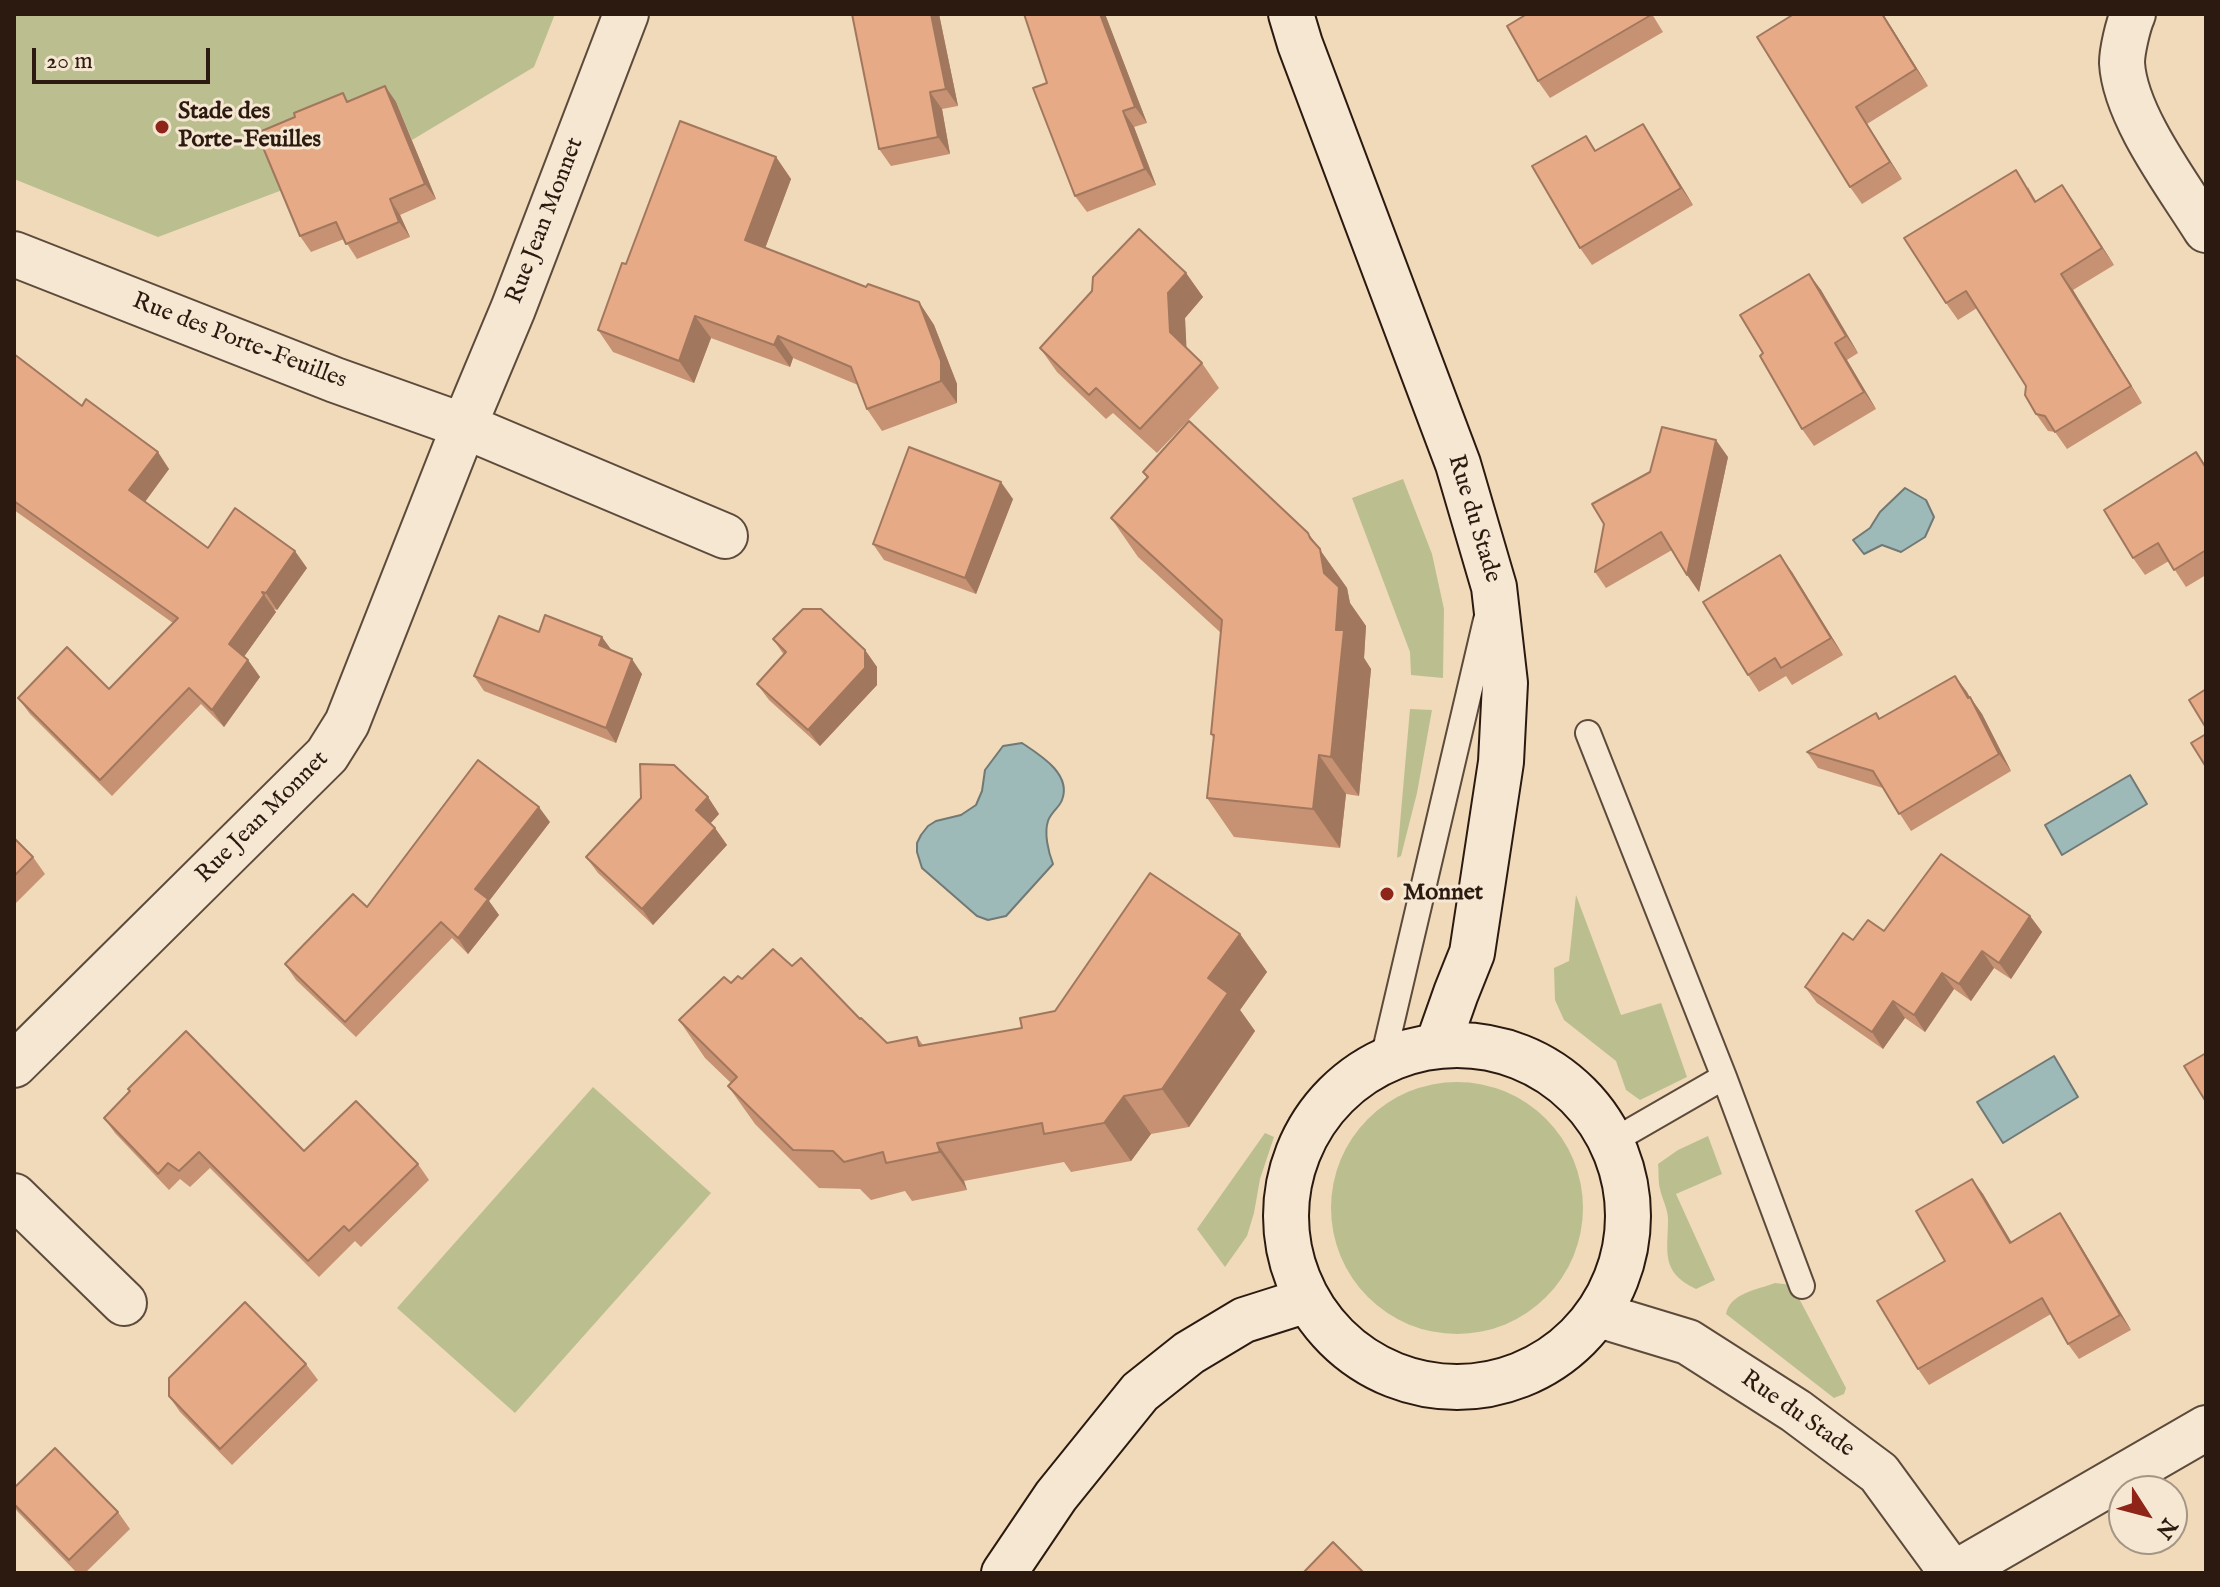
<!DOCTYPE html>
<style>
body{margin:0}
#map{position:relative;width:2220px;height:1587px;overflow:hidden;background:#f0daba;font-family:"IM FELL English",serif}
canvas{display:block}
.frame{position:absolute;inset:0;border:16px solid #2c1a11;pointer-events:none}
.north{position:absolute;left:2108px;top:1475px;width:80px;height:80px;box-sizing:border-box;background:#f5e7d2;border:2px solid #a59585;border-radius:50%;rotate:126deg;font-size:22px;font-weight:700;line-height:32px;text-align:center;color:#2c1a11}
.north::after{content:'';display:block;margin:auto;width:28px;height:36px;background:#8f2418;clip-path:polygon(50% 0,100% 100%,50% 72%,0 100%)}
.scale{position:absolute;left:32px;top:48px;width:178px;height:36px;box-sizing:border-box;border:4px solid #2c1a11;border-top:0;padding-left:10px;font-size:24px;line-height:28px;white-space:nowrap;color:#2c1a11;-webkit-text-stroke:6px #f5e7d2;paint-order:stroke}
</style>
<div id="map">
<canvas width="2220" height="1587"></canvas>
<div class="frame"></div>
<div class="north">N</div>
<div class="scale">20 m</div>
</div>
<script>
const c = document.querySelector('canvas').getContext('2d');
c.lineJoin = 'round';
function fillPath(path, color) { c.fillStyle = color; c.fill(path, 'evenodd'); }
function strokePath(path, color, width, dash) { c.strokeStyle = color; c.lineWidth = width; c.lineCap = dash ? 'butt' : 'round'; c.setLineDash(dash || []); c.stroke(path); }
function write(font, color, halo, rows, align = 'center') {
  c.font = font + ' "IM FELL English",serif'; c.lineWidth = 6; c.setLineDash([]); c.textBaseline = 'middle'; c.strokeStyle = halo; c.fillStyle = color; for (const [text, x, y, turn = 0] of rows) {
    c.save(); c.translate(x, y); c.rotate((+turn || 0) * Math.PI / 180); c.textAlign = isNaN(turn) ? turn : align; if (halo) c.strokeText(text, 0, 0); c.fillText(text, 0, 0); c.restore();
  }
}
fillPath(new Path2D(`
 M14 14H555L534 67 412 140 396 102 285 189 158 237 14 179Z
 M1403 479 1432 554 1444 609 1443 678 1411 675 1410 652 1352 498Z
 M1410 709 1432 710 1417 793 1401 856 1397 858Z
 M1576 895 1621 1015 1661 1003 1687 1077 1640 1100 1626 1090 1616 1061 1564 1020 1555 1000 1554 968 1569 961Z
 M1331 1208a126 126 0 1 1 252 0a126 126 0 1 1-252 0Z
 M593 1087 711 1193 515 1413 397 1308Z
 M1265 1133 1274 1137 1260 1179 1254 1213 1247 1236 1225 1267 1197 1229Z
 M1708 1136 1722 1174 1676 1194 1715 1280 1696 1289C1660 1272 1668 1252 1668 1219 1668 1209 1662 1199 1660 1189 1658 1181 1659 1172 1658 1164L1678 1150Z
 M1775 1283 1792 1285 1846 1388 1844 1394 1834 1398 1726 1314C1730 1293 1757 1290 1775 1283Z`), '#bbbf8f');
const water = new Path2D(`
 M1905 488 1926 500 1934 517 1925 537 1901 552 1882 545 1864 554 1853 540 1870 528 1880 512Z
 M1022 743C1040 755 1072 774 1062 800 1059 808 1051 812 1048 821 1044 833 1048 851 1053 864L1006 916 988 920 977 916 922 868 917 852V843L921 835 928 826 936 821 961 815 976 805 982 791 985 770 1003 746Z
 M2130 775 2147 804 2062 855 2045 825Z
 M2054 1056 2078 1097 2003 1143 1977 1102Z`);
fillPath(water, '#9db9b8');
strokePath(water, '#707975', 2);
const lane = new Path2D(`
 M1588 733 1724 1077 1802 1286
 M1383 1059 1486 620
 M1613 1141 1724 1077`);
const street = new Path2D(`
 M2133 14C2128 25 2122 51 2122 63 2125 116 2178 185 2206 230
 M14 254 335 380 464 426 725 536
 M14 1065 327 755 347 723 464 426 513 309 626 14
 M14 1196 124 1303
 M1599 1315 1688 1342 1796 1411 1879 1473 1952 1573
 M1955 1573 2206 1428`);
const secondary = new Path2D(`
 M1291 14 1300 44 1458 464 1494 587 1505 683 1501 762 1472 953 1456 993 1438 1044
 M1286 1216a171 171 0 1 1 342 0a171 171 0 1 1-342 0Z
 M1004 1573 1056 1496 1140 1392 1189 1353 1244 1320 1307 1300`);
strokePath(lane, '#5d4a3b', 28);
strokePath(street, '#5d4a3b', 48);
strokePath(secondary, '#2c1a11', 48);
strokePath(lane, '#f5e7d2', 24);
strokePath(street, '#f5e7d2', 44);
strokePath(secondary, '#f5e7d2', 44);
fillPath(new Path2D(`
 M852 14H939L958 106 942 109 950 154 891 166 879 149Z
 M1024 14H1105L1147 123 1134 127 1156 185 1087 212 1075 196 1047 83Z
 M1652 14 1663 32 1550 98 1538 81Z
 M1794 14H1883L1928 86 1867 124 1902 179 1862 204 1850 187Z
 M385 86 396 102 436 199 400 215 410 237 357 259 344 239 311 252 300 236 348 101Z
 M1643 124 1654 141 1693 205 1592 265 1580 248 1586 136 1596 151Z
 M776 157 791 179 765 248 866 287 919 302 934 325 957 384V403L882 431 867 409 858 385 793 358 790 367 711 338 694 383 613 352 598 330 626 264Z
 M2062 185 2114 265 2073 290 2142 403 2067 449 2055 432 2048 431 2036 414 2026 386 1977 308 1958 320 1946 303 2028 187 2036 201Z
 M1186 273 1203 297 1185 318 1186 348 1202 363 1219 388 1157 453 1113 413 1106 419 1057 372 1040 348Z
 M1809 274 1821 290 1858 353 1847 360 1876 409 1814 446 1802 429 1763 353Z
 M14 354 82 406 169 469 145 502 208 548 307 568 277 610 274 609 276 612 244 656 248 660 260 677 224 727 201 704 112 796 30 714 18 698 109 689 173 623 14 510Z
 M2196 452 2206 466V575L2186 587 2169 561 2145 575 2133 558Z
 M1728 457 1699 592 1672 550 1606 588 1595 572Z
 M1143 472 1308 533 1347 588 1350 603 1366 626 1364 658 1371 669 1359 796 1346 794 1340 848 1234 837 1207 798 1214 739 1211 734 1221 633 1138 557 1111 518 1147 478Z
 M1013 499 976 594 884 560 873 544Z
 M1792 572 1843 655 1792 685 1786 676 1759 692 1748 675Z
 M539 632 612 650 642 674 616 743 484 691 474 676Z
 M773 639 865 650 877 667V685L820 746 769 700 757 684 784 655Z
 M1955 676 1982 714 2011 771 1911 831 1883 788 1818 768 1807 752 1880 718Z
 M708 797 719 814 710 824 715 828 727 845 653 925 598 873 586 857Z
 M550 822 489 901 499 915 468 954 452 938 356 1037 296 980 285 964 367 907Z
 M14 838 33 857 45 874 14 905Z
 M2030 916 2042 932 2011 979 1994 968 1971 1001 1954 989 1925 1032 1905 1018 1883 1049 1817 1003 1805 987 1853 940 1884 931Z
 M1240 934 1267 972 1240 1010 1255 1031 1189 1127 1151 1134 1131 1161 1071 1172 1064 1162 964 1181 967 1190 912 1201 905 1191 871 1200 860 1189 819 1188 755 1124 728 1086 731 1083 705 1058 679 1020 731 983 792 966 860 1019 887 1043 917 1037 923 1045 1022 1028 1055 1011Z
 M104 1118 304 1151 418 1164 429 1180 361 1247 355 1241 319 1277 210 1168 190 1187 180 1179 169 1190 115 1133Z
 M1972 1179 1983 1194 2011 1242 2060 1213 2070 1228 2131 1330 2079 1359 2068 1344 2051 1314 1929 1385 1918 1369 1945 1261Z
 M306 1364 318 1380 232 1465 180 1412 169 1396Z
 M14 1488 118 1512 130 1529 85 1573H77L18 1512 14 1507Z`), '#c69273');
fillPath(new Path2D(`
 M931 14H939L958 106 946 89Z
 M1100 14H1105L1147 123 1135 107Z
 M1882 14H1883L1928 86 1916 69Z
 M385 86 396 102 436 199 425 184Z
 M930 92 942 109 950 154 938 137Z
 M1856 107 1867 124 1902 179 1890 162Z
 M1123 111 1134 127 1156 185 1145 169Z
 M1643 124 1654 141 1693 205 1681 188Z
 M776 157 791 179 760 262 745 240Z
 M2062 185 2074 202 2114 265 2102 248Z
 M390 199 400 215 410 237 399 222Z
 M1186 273 1203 297 1185 318 1187 357 1170 332 1168 293Z
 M1809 274 1821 290 1858 353 1846 336Z
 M2061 274 2073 290 2142 403 2131 386Z
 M919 302 934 325 957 384V403L941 381Z
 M695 316 711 338 694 383 679 361Z
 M778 336 793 358 790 367 774 345Z
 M1835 343 1847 360 1876 409 1864 392Z
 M1716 440 1728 457 1699 592 1687 575Z
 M158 452 169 469 141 507 129 490Z
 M1001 482 1013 499 976 594 965 578Z
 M1308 533 1347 588 1350 603 1366 626 1364 658 1371 669 1359 796 1331 757 1336 630 1324 573Z
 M295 551 307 568 277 610 266 593Z
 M1780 555 1792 572 1843 655 1831 638Z
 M262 592 276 612 241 661 229 644Z
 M602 637 613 652 599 645Z
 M865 650 877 667V685L820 746 808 730Z
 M632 659 642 674 616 743 606 728Z
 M248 660 260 677 224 727 212 710Z
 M1955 676 1967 692 1978 713 1970 697 1982 714 2011 771 1999 754Z
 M1319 755 1346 794 1340 848 1313 809Z
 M708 797 719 814 707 827 696 810Z
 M539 807 550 822 489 901 499 915 468 954 458 938 475 889Z
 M715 828 727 845 653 925 642 909Z
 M2030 916 2042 932 2011 979 1999 963Z
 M1240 934 1267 972 1240 1010 1255 1031 1189 1127 1162 1089 1208 978Z
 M1982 951 1994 968 1971 1001 1959 984Z
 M1942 973 1954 989 1925 1032 1914 1015Z
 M1893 1001 1905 1018 1883 1049 1872 1032Z
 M1124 1096 1151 1134 1131 1161 1104 1123Z
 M937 1143 964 1181 967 1190 940 1152Z
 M1972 1179 1983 1194 2021 1258 2010 1243Z
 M2060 1213 2070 1228 2131 1330 2120 1315Z`), '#a1775e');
const building = new Path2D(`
 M852 14H931L946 89 930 92 938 137 879 149Z
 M1024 14H1100L1135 107 1123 111 1145 169 1075 196 1033 88 1047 83Z
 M1527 14H1650L1651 15 1538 81 1507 26Z
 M1794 14H1882L1916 69 1856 107 1890 162 1850 187 1757 37Z
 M385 86 425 184 390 199 399 222 346 244 336 222 300 236 257 133 295 117 294 113 343 93 347 102Z
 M680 121 776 157 745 240 866 287 868 284 919 302 941 361V381L867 409 851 367 778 336 774 345 695 316 679 361 598 330 622 263 626 264Z
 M1643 124 1681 188 1580 248 1532 166 1586 136 1595 151Z
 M2016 170 2035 202 2062 185 2102 248 2061 274 2131 386 2055 432 2045 416 2036 414 2025 395 2026 386 1966 291 1946 303 1904 238Z
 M1139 229 1186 273 1168 293 1170 332 1202 363 1140 429 1096 388 1089 395 1040 348 1092 291 1093 277Z
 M1809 274 1846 336 1835 343 1864 392 1802 429 1760 356 1763 353 1740 315Z
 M14 354 82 406 86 399 158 452 129 490 208 548 235 508 295 551 266 593 262 592 264 595 229 644 248 660 212 710 189 688 100 780 18 698 67 647 109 689 178 618 14 501Z
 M1189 421 1308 533 1310 538 1320 549 1324 573 1339 587 1336 630H1344L1331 757 1319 755 1313 809 1207 798 1214 735 1211 734 1222 620 1111 518 1148 477 1143 472Z
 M1662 427 1716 440 1687 575 1661 532 1595 572 1604 524 1592 504 1650 472Z
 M909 447 1001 482 965 578 873 544Z
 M2196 452 2206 468V550L2174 570 2158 543 2133 558 2104 510Z
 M1780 555 1831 638 1781 668 1775 658 1748 675 1703 602Z
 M803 609H821L865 650V668L808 730 757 684 786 652 773 639Z
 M545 615 602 637 599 645 632 659 606 728 474 676 499 616 539 632Z
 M1955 676 1968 698 1970 697 1999 754 1899 814 1873 771 1807 752 1876 713 1879 719Z
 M2206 689V728L2189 700Z
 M2206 734V767L2191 743Z
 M478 760 539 807 475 889 488 899 458 938 441 922 345 1022 285 964 353 894 367 907Z
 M640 764 674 765 708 797 696 810 715 828 642 909 586 857 641 798Z
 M14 838 33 857 14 876Z
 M1941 854 2030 916 1999 963 1982 951 1959 984 1942 973 1914 1015 1893 1001 1872 1032 1805 987 1843 933 1853 940 1868 920 1884 931Z
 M1150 873 1240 934 1208 978 1228 993 1162 1089 1124 1096 1104 1123 1044 1134 1042 1123 937 1143 940 1152 886 1163 883 1152 844 1162 833 1151 793 1150 728 1086 737 1077 679 1020 724 977 731 983 738 976 742 979 773 949 792 966 801 958 860 1019 861 1018 887 1043 917 1037 919 1046 1022 1028 1020 1018 1055 1011Z
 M186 1031 304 1151 356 1101 418 1164 349 1231 344 1226 308 1261 199 1152 179 1171 168 1163 158 1174 104 1118 130 1091 128 1089Z
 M2206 1053V1102L2184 1066Z
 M1972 1179 2010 1243 2060 1213 2120 1315 2068 1344 2042 1298 1918 1369 1877 1301 1945 1261 1916 1211Z
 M245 1302 306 1364 220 1449 169 1396V1378Z
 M55 1448 118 1512 69 1560 14 1504V1488Z
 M1333 1542 1364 1573H1303Z`);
fillPath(building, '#e6aa86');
strokePath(building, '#a1775e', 2);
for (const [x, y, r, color] of [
 [162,127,8,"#8f2418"],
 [1387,894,8,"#8f2418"]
]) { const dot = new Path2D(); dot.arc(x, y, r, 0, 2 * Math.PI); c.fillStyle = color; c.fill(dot); strokePath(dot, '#f5e7d2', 3); }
write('bold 24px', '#2c1a11', '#f5e7d2', [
 ["Stade des",178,113],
 ["Porte-Feuilles",178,141],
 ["Monnet",1403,894]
], 'left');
write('24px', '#2c1a11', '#f5e7d2', [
 ["Rue Jean Monnet",546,221,-69],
 ["Rue des Porte-Feuilles",239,342,21],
 ["Rue du Stade",1473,519,73],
 ["Rue Jean Monnet",263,818,-45],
 ["Rue du Stade",1797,1415,35]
]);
</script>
